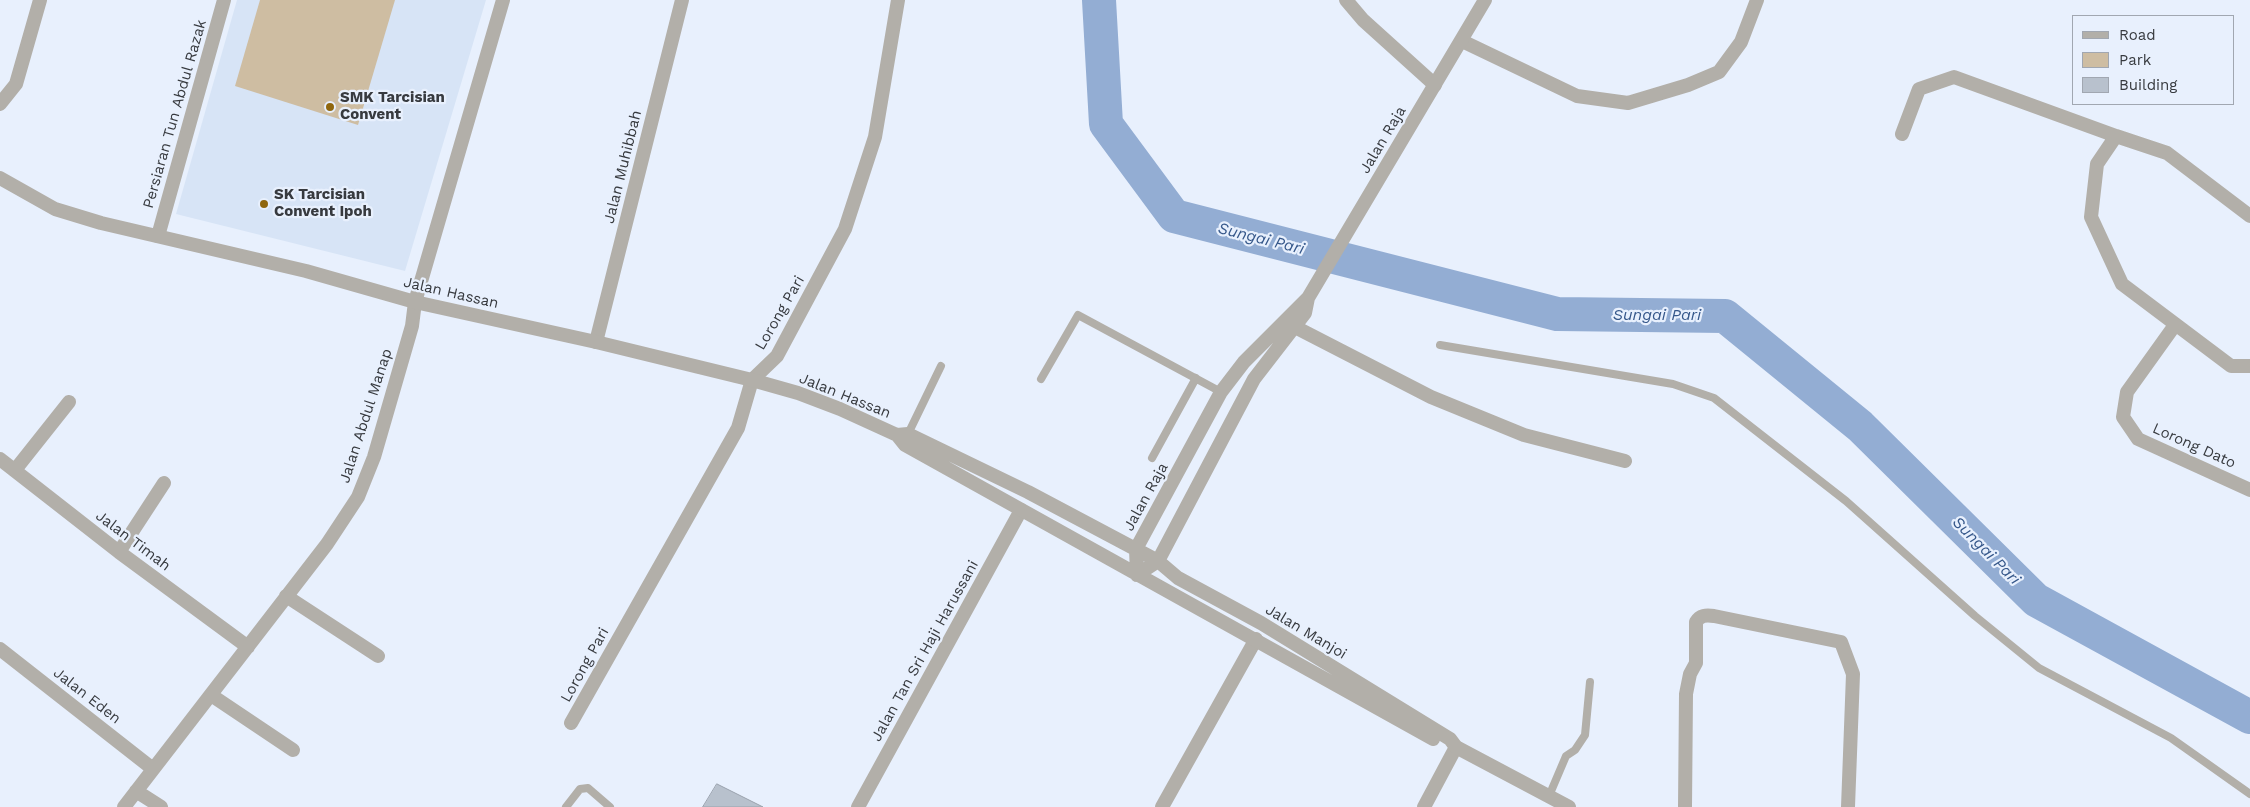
<!DOCTYPE html>
<style>
body{margin:0}
#map{position:relative;width:2250px;height:807px;overflow:hidden;background:#e8f0fd;font-family:"Work Sans",sans-serif}
canvas{display:block}
.legend{position:absolute;left:2072px;top:15px;width:162px;height:90px;box-sizing:border-box;background:#e8f0fd;border:1px solid #a1a7b1;margin:0;padding:6px 9px;list-style:none;font-size:15px;color:#373a3f}
.legend li{display:flex;align-items:center;gap:10px;height:25px}
.legend b{width:25px;border:1px solid #a1a7b1}
</style>
<div id="map">
<canvas width="2250" height="807"></canvas>
<ul class="legend">
<li><b style="height:6px;background:#b2afa9"></b>Road</li>
<li><b style="height:14px;background:#cebda2"></b>Park</li>
<li><b style="height:14px;background:#b8c1cd"></b>Building</li>
</ul>
</div>
<script>
const c = document.querySelector('canvas').getContext('2d');
c.lineJoin = 'round';
function fillPath(path, color) { c.fillStyle = color; c.fill(path, 'evenodd'); }
function strokePath(path, color, width, dash) { c.strokeStyle = color; c.lineWidth = width; c.lineCap = dash ? 'butt' : 'round'; c.setLineDash(dash || []); c.stroke(path); }
function write(font, color, halo, rows, align = 'center') {
  c.font = font + ' "Work Sans",sans-serif'; c.lineWidth = 4.5; c.setLineDash([]); c.textBaseline = 'middle'; c.strokeStyle = halo; c.fillStyle = color; for (const [text, x, y, turn = 0] of rows) {
    c.save(); c.translate(x, y); c.rotate((+turn || 0) * Math.PI / 180); c.textAlign = isNaN(turn) ? turn : align; if (halo) c.strokeText(text, 0, 0); c.fillText(text, 0, 0); c.restore();
  }
}
fillPath(new Path2D(`
 M237 0H486L405 271 176 214Z`), '#d7e4f6');
fillPath(new Path2D(`
 M260 0H395L358 125 235 86Z`), '#cebda2');
strokePath(new Path2D(`
 M1099 0 1106 124 1174 216 1557 314 1725 316 1860 426 2036 600 2250 717`), '#93add3', 34);
const building = new Path2D(`
 M717 784 763 807H703Z`);
fillPath(building, '#b8c1cd');
strokePath(building, '#9aa2ad', 1);
strokePath(new Path2D(`
 M1440 345 1673 384 1714 398 1846 501 1975 616 2039 668 2171 738 2250 794
 M1041 379 1078 315 1221 392
 M908 434 941 366
 M1152 458 1196 378
 M1549 796 1566 756 1575 750 1585 735 1590 682
 M566 807 580 789 588 788 610 807`), '#b2afa9', 8);
strokePath(new Path2D(`
 M1346 0 1363 20 1435 85
 M1462 41 1577 96 1628 103 1688 85 1719 72 1741 42 1757 0
 M0 104 16 84 40 0
 M1902 134 1919 89 1954 77 2116 136
 M2250 216 2167 153 2116 136 2097 164 2091 217 2122 284 2231 366H2250
 M158 236 224 0
 M2175 325 2127 392 2123 417 2138 439 2250 490
 M1295 327 1431 397 1524 435 1625 461
 M596 342 682 0
 M0 459 119 552 248 647
 M15 470 69 402
 M119 552 164 483
 M286 596 378 656
 M0 649 153 769
 M211 695 293 750
 M571 723 738 428 752 380 777 356 845 229 875 137 898 0
 M136 791 161 807
 M124 807 327 544 358 497 374 457 412 326 415 302 503 0
 M858 807 1021 510
 M1162 807 1256 639
 M1424 807 1456 747
 M1685 807 1686 694 1690 674 1696 663V622C1700 615 1706 615 1714 616L1841 642 1853 674 1848 807`), '#b2afa9', 14);
strokePath(new Path2D(`
 M0 178 55 209 101 223 306 271 415 302 596 342 752 380 798 393 840 409 897 435 908 434 1028 492 1158 561 1178 578 1261 623 1450 739 1456 747 1569 807
 M897 435 905 445 1433 739
 M1137 575 1136 549 1221 392 1244 362 1308 298 1485 0
 M1137 575 1158 561 1254 379 1305 313 1308 298`), '#b2afa9', 14);
for (const [x, y, r, color] of [
 [330,107,5,"#90670e"],
 [264,204,5,"#90670e"]
]) { const dot = new Path2D(); dot.arc(x, y, r, 0, 2 * Math.PI); c.fillStyle = color; c.fill(dot); strokePath(dot, '#e8f0fd', 2); }
write('bold 15px', '#373a3f', '#e8f0fd', [
 ["SMK Tarcisian",340,98],
 ["Convent",340,115],
 ["SK Tarcisian",274,195],
 ["Convent Ipoh",274,212]
], 'left');
write('15px', '#373a3f', '#e8f0fd', [
 ["Persiaran Tun Abdul Razak",175,114,-74],
 ["Jalan Raja",1383,140,-59],
 ["Jalan Muhibbah",623,167,-76],
 ["Jalan Hassan",451,293,13],
 ["Lorong Pari",780,313,-60],
 ["Jalan Hassan",845,396,22],
 ["Jalan Abdul Manap",366,416,-72],
 ["Lorong Dato",2194,446,24],
 ["Jalan Raja",1146,497,-61],
 ["Jalan Timah",133,541,37],
 ["Jalan Manjoi",1306,632,31],
 ["Jalan Tan Sri Haji Harussani",925,651,-61],
 ["Lorong Pari",585,665,-61],
 ["Jalan Eden",87,696,38]
]);
write('italic 16px', '#35578a', '#e8f0fd', [
 ["Sungai Pari",1261,239,14],
 ["Sungai Pari",1657,315],
 ["Sungai Pari",1986,551,45]
]);
</script>
